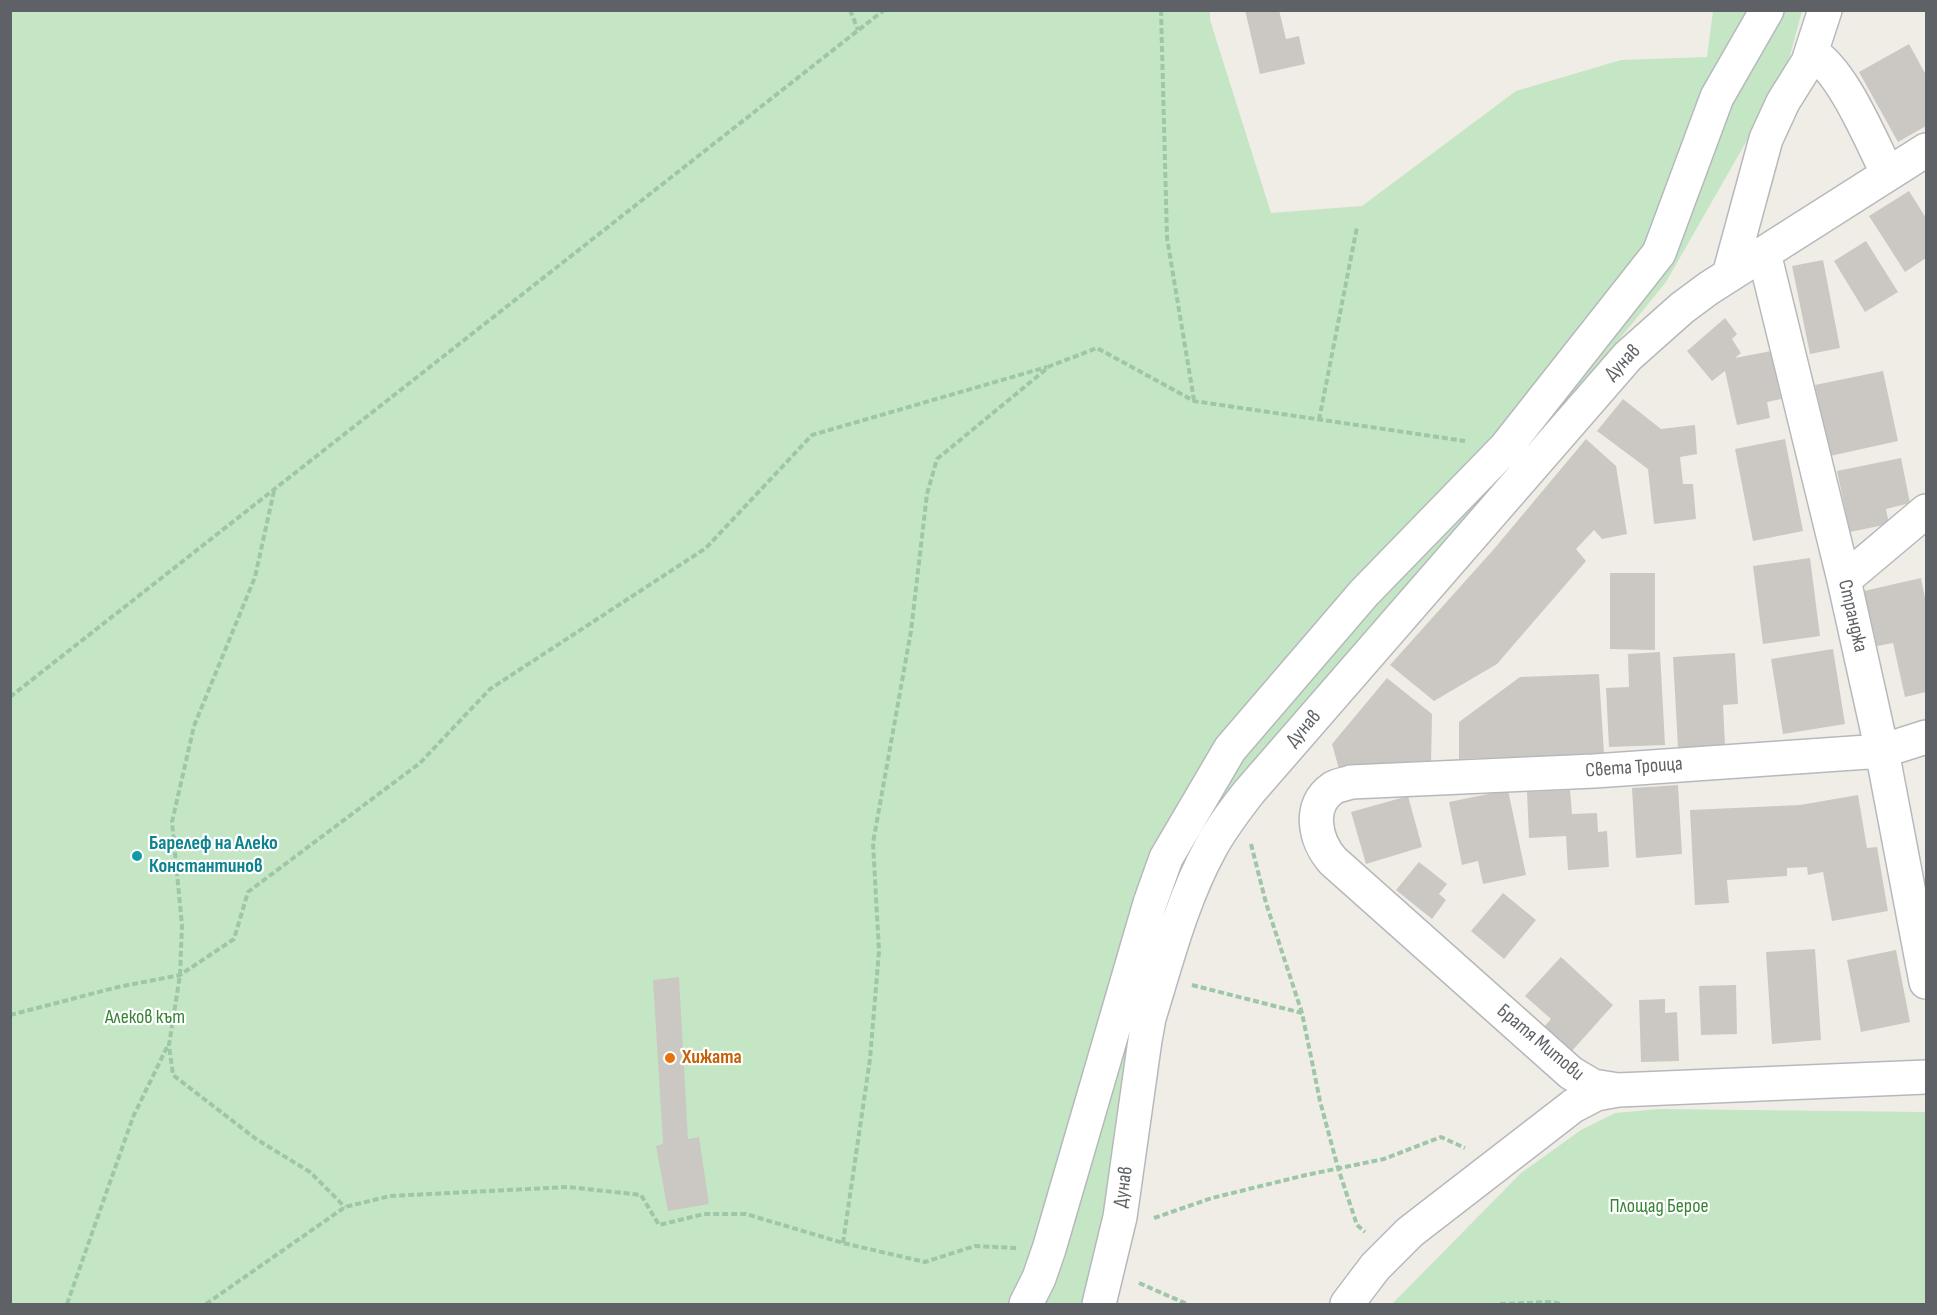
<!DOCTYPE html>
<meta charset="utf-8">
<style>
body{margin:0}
#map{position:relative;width:1937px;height:1315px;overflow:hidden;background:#f0ede6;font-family:"Sofia Sans Condensed",sans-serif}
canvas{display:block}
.frame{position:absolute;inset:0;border:12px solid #5e6266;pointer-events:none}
</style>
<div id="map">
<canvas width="1937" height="1315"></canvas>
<div class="frame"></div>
</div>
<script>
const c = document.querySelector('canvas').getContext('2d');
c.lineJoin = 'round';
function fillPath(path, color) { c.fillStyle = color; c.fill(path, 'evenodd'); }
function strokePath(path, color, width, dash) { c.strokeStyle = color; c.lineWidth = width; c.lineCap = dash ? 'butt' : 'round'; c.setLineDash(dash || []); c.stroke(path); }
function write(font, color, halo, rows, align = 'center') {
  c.font = font + ' "Sofia Sans Condensed",sans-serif'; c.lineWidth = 4.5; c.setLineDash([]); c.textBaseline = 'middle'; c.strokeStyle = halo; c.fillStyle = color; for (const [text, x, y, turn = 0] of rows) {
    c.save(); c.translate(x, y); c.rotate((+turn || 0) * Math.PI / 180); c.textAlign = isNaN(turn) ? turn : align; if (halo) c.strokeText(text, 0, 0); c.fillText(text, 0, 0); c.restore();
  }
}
fillPath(new Path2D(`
 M10 11H1210V20L1271 213 1362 206 1516 91 1621 60 1707 57 1713 11H1802L1785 74 1666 282 1196 859 1087 1304H11Z
 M1659 1109 1926 1112V1304H1392L1521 1173 1581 1130 1615 1113Z`), '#c5e6c4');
fillPath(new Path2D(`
 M1245 10H1279L1286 39 1299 36 1305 64 1260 74Z
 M1909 44 1926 75V126L1898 142 1859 72Z
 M1909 191 1926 218V258L1905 272 1869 216Z
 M1866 241 1898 292 1865 312 1834 261Z
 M1823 260 1840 348 1810 354 1792 266Z
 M1725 318 1737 334 1732 339 1741 353 1735 358 1771 351 1781 399 1767 402 1770 418 1737 425 1725 371 1712 381 1687 351Z
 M1883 371 1898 441 1830 456 1815 385Z
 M1623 399 1661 429 1695 425 1697 454 1680 457 1683 484H1693L1696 519 1654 524 1648 469 1597 431Z
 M1586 439 1616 466 1627 534 1602 539 1594 530 1576 549 1586 561 1497 664 1434 701 1390 665 1494 549Z
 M1785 439 1803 531 1753 541 1735 449Z
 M1901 458 1910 503 1886 509 1889 524 1850 532 1837 471Z
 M1810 558 1820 636 1763 644 1753 566Z
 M1610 573H1655V650L1610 649Z
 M1921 578 1926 603V692L1905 697 1893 643 1877 646 1864 591Z
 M1833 649 1845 724 1783 734 1771 659Z
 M1660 652 1665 745 1609 747 1606 688 1629 687 1628 654Z
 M1735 653 1738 704 1723 705 1725 745 1678 748 1673 657Z
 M1599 674 1604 754 1459 759V722L1520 677Z
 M1387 678 1432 714 1431 765 1339 769 1332 744Z
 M1678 785 1682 854 1636 858 1632 788Z
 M1508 790 1526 875 1483 884 1478 861 1462 865 1449 802Z
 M1570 790 1572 814 1597 813 1598 832 1607 831 1609 867 1568 870 1566 836 1529 838 1527 792Z
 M1858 795 1867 848 1877 847 1888 911 1832 921 1823 872 1808 875 1807 867 1787 868V876L1727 880 1729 903 1695 905 1690 810 1800 805Z
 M1408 796 1422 847 1366 864 1351 812Z
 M1419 862 1447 884 1439 894 1446 900 1432 919 1396 890Z
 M1503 893 1536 920 1504 959 1471 931Z
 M1815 949 1821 1040 1772 1044 1766 952Z
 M1896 950 1910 1022 1861 1032 1847 960Z
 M1561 957 1613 1005 1571 1052 1544 1027 1551 1019 1525 996Z
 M679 977 688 1139 699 1137 709 1204 668 1211 656 1146 663 1144 653 980Z
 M1736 985 1737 1034 1701 1035 1699 986Z
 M1665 999V1013L1677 1012 1679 1061 1641 1062 1639 1000Z`), '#cbc8c3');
const minor = new Path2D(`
 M1812 53C1843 71 1871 141 1888 174
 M1764 253 1844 580 1882 751 1926 982
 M1729 275 1766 139 1783 102 1808 62 1825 10
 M1844 580 1926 511
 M1926 737 1882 751 1594 771 1351 782C1346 784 1338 785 1333 788 1307 805 1315 841 1333 861L1571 1073 1593 1086 1618 1090 1926 1077
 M1026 1304 1039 1278 1049 1249 1150 903 1166 858 1230 749 1364 593 1506 447 1659 253 1717 97 1767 10
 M1099 1304 1120 1217 1145 1040 1149 1018C1166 963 1182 900 1210 849 1221 828 1235 810 1249 792L1628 356 1682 308 1709 288 1926 150
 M1347 1304 1375 1267 1410 1232 1573 1106 1596 1094 1618 1090`);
strokePath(minor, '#b6b9bc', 36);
strokePath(new Path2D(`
 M850 10 858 30
 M1161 10 1167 238 1194 400
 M1319 420 1357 227
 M274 491 255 577 194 726 172 822 182 925 180 975 169 1045 173 1075 256 1139 310 1172 345 1207
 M10 697 884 10
 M1251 844 1266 903 1302 1013 1320 1101 1338 1168 1357 1225 1365 1232
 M1192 985 1302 1013
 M10 1015 118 987 180 975 234 939 248 892 420 763 490 689 706 548 812 435 1047 367
 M1154 1218 1212 1198 1306 1175 1384 1159 1441 1137 1465 1148
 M843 1243 870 1059 879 951 873 843 911 631 927 494 937 459 1050 366 1097 348 1194 401 1465 441
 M1139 1283 1187 1304
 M67 1304 133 1117 168 1045
 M206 1304 345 1207 390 1196 568 1187 641 1195 659 1225 704 1214H746L843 1243 925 1262 975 1246 1016 1248
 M1500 1304 1551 1302 1562 1304`), '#9dc7a6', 4, [6, 3]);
strokePath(minor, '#fff', 33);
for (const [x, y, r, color] of [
 [137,856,6,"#0f9aa8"],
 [670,1058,6,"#e8710a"]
]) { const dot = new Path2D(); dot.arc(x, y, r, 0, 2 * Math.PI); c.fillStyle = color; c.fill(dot); strokePath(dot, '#fff', 2); }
write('20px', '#5e6266', '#fff', [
 ["Дунав",1623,363,-46],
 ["Странджа",1852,616,77],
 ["Дунав",1304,729,-49],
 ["Света Троица",1634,768,-4],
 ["Братя Митови",1540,1043,40],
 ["Дунав",1124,1187,-82]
]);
write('bold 20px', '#0d838f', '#fff', [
 ["Барелеф на Алеко",149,844],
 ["Константинов",149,867]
], 'left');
write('20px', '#378437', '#fff', [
 ["Алеков кът",145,1018],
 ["Площад Берое",1659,1207]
]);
write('bold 20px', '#c56008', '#fff', [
 ["Хижата",682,1058]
], 'left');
</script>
